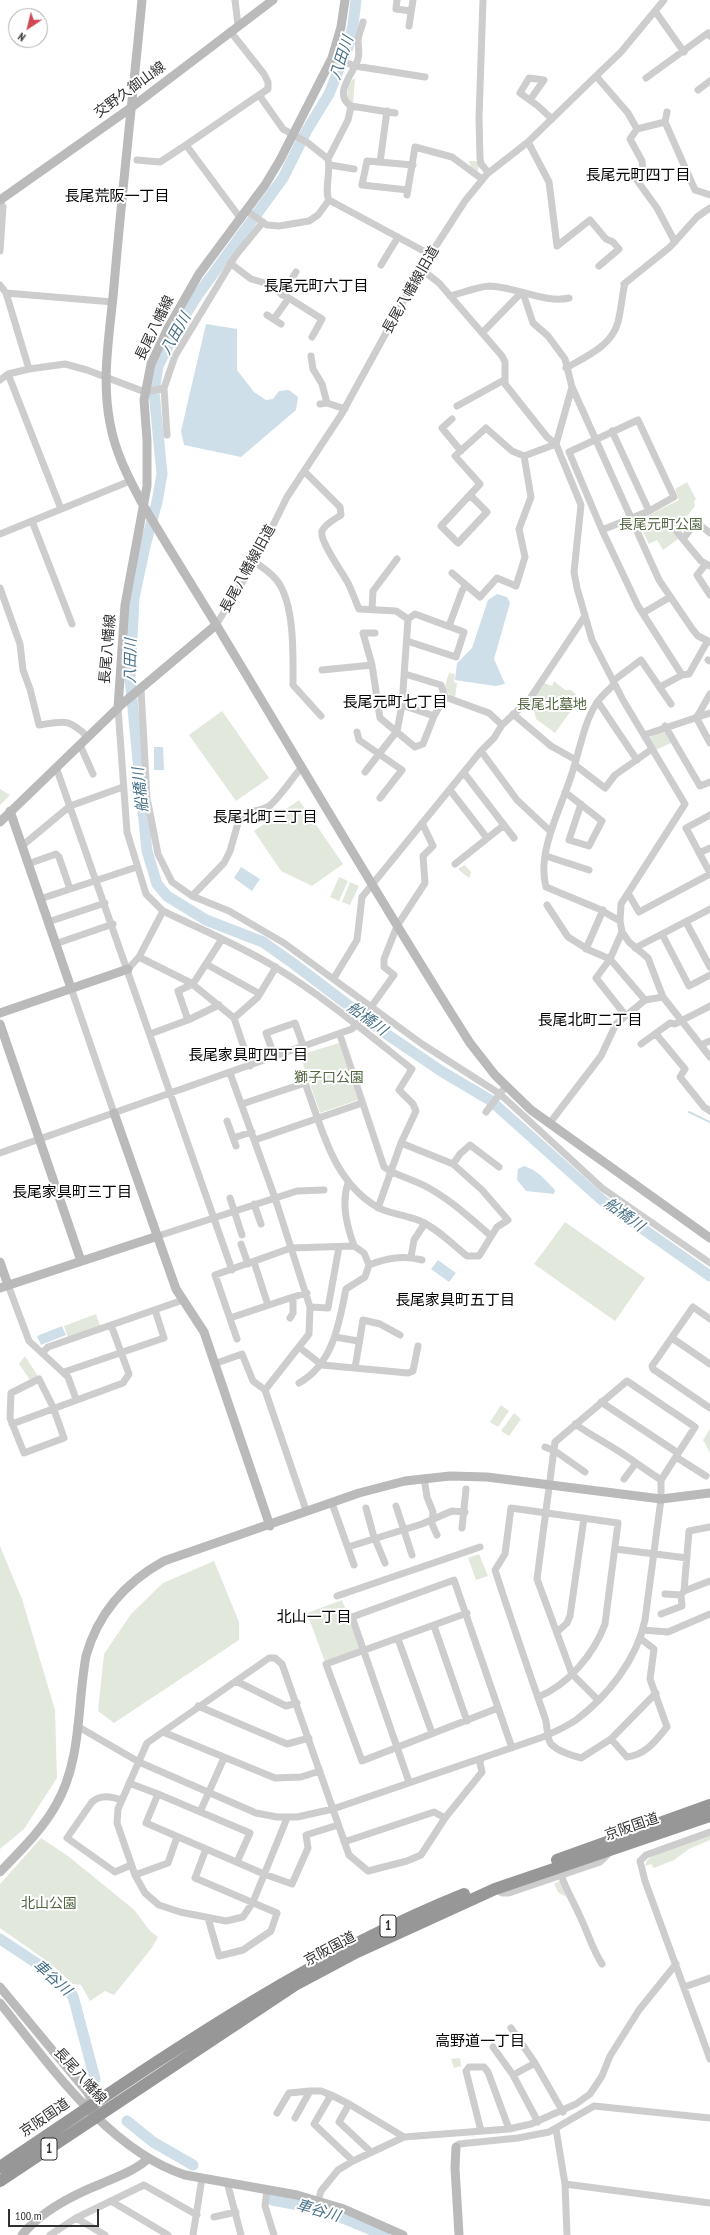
<!DOCTYPE html>
<meta charset="utf-8">
<style>
body{margin:0}
#map{position:relative;width:710px;height:2235px;overflow:hidden;background:#fff;font-family:"PT Sans Narrow",sans-serif}
canvas{display:block}
.north{position:absolute;left:8px;top:8px;width:40px;height:40px;box-sizing:border-box;background:#fff;border:1px solid #acacac;border-radius:50%;rotate:215deg;font-size:11px;font-weight:700;line-height:16px;text-align:center;color:#303030}
.north::after{content:'';display:block;margin:auto;width:14px;height:18px;background:#d14855;clip-path:polygon(50% 0,100% 100%,50% 72%,0 100%)}
.scale{position:absolute;left:8px;top:2209px;width:91px;height:18px;box-sizing:border-box;border:2px solid #303030;border-top:0;padding-left:5px;font-size:12px;line-height:14px;white-space:nowrap;color:#303030;-webkit-text-stroke:3px #fff;paint-order:stroke}
</style>
<div id="map">
<canvas width="710" height="2235"></canvas>
<div class="north">N</div>
<div class="scale">100 m</div>
</div>
<script>
const c = document.querySelector('canvas').getContext('2d');
c.lineJoin = 'round';
function fillPath(path, color) { c.fillStyle = color; c.fill(path, 'evenodd'); }
function strokePath(path, color, width, dash) { c.strokeStyle = color; c.lineWidth = width; c.lineCap = dash ? 'butt' : 'round'; c.setLineDash(dash || []); c.stroke(path); }
function write(font, color, halo, rows, align = 'center') {
  c.font = font + ' "PT Sans Narrow","Noto Sans JP",sans-serif'; c.lineWidth = 4; c.setLineDash([]); c.textBaseline = 'middle'; c.strokeStyle = halo; c.fillStyle = color; for (const [text, x, y, turn = 0] of rows) {
    c.save(); c.translate(x, y); c.rotate((+turn || 0) * Math.PI / 180); c.textAlign = isNaN(turn) ? turn : align; if (halo) c.strokeText(text, 0, 0); c.fillText(text, 0, 0); c.restore();
  }
}
fillPath(new Path2D(`
 M353 79H355L353 104 349 102C346 94 347 85 353 79Z
 M469 161H479L478 172 471 168Z
 M687 482 696 499 694 501 695 506 674 533 678 539 663 550 657 540 649 544 638 522 639 520 679 500 675 489Z
 M449 673 455 674 454 682 457 683 455 698 447 693 445 686Z
 M554 681 565 690H571L580 698 555 733 536 719 532 702 543 683 552 686Z
 M222 711 269 778 236 801 189 735Z
 M661 731 665 733 671 743 656 750 649 738Z
 M0 789 10 795 0 805Z
 M299 800 343 864 312 886 281 871 254 831Z
 M465 865 471 872 469 878 459 870V868Z
 M339 877 348 881 339 901 330 897Z
 M350 882 359 886 350 905 342 902Z
 M339 1043 358 1100 320 1113 300 1055Z
 M565 1222 645 1278 615 1321 534 1264Z
 M96 1314 100 1326 68 1338 64 1326Z
 M25 1356 38 1376 30 1380 19 1364Z
 M501 1405 509 1411 498 1427 490 1422Z
 M514 1413 521 1419 509 1436 501 1431Z
 M710 1429V1453L703 1440Z
 M0 1546 22 1599 55 1710 57 1778 24 1829 0 1849Z
 M479 1554 488 1576 476 1580 468 1558Z
 M214 1561 239 1622V1640L114 1723 98 1711 104 1654 131 1614 163 1583Z
 M342 1600 361 1649 325 1662 307 1613Z
 M710 1835V1840L689 1849 674 1860 654 1868 651 1864 645 1866 647 1860 653 1856Z
 M41 1838 68 1856 132 1908C143 1918 145 1929 158 1937L151 1949 114 1995 105 1991 90 2001 81 1985 73 1984 51 1964 0 1928V1884Z
 M559 1881 562 1883 566 1897 558 1892 554 1884Z
 M460 2058 461 2066 454 2068 451 2059Z`), '#e3e8dd');
fillPath(new Path2D(`
 M206 324 237 329V370L254 392 266 400 273 399 279 391 289 390 298 397 296 410 241 457 184 445 181 431Z
 M497 594 507 597 510 603 494 659 505 684 495 686 455 680 457 663 472 648 488 600Z
 M154 747H163L164 770H154Z
 M241 867 260 879 252 891 234 878Z
 M524 1166C539 1171 544 1179 555 1190L554 1194 526 1191 517 1180 518 1169Z
 M438 1260 456 1273 449 1282 431 1269Z
 M62 1326 66 1335 41 1345 37 1336Z`), '#cfdfe9');
strokePath(new Path2D(`
 M689 1112 710 1122`), '#cfdfe9', 2);
strokePath(new Path2D(`
 M356 0 353 25 348 47 329 94 307 130 283 178 197 296 179 325 158 366 154 392 162 474 157 502 145 546 134 598 130 679 147 851 157 884 167 896 206 920 263 942 294 964 385 1033 441 1071 490 1100 603 1201 710 1276
 M0 1939 44 1968 73 1996 95 2079
 M127 2121 153 2142 193 2165
 M272 2200 321 2209 384 2235`), '#cfdfe9', 11);
strokePath(new Path2D(`
 M235 0 238 25
 M397 0 396 9 411 11
 M483 0 479 118 480 158 481 164 488 172
 M655 11 684 52
 M363 22C362 28 358 35 358 41 358 47 360 52 358 59 354 73 332 94 351 106L395 113
 M409 26 413 0
 M230 31 264 74 268 82V89L259 95 283 129 308 143 328 159C331 171 324 192 329 200L431 255
 M332 58 355 66 425 77
 M596 76 628 113 637 129 630 139 642 161 643 172 636 179 657 208 675 242
 M646 78 708 33 710 36
 M698 90 710 81
 M530 100 544 80 529 78 520 93 538 106 552 119
 M665 122 667 112
 M637 129 665 122 695 190 710 195
 M528 142 549 182 557 246 590 220 606 239 613 242 619 249 599 266
 M186 145 259 95
 M328 159 348 120 351 106
 M137 160 160 162 186 145 241 219
 M380 162 387 111
 M330 165 354 169
 M408 190 362 185 367 161 413 165
 M407 195 415 147 452 157 482 179
 M0 201 3 207 0 251
 M247 211 267 225 279 226 309 221 318 215 329 200
 M230 263 251 279 265 283 322 319 312 337
 M381 265 398 237
 M421 269 439 283 502 356 505 362V384L547 437 556 444 581 505 574 572 577 588 592 640 623 700 685 804 621 904 620 921 622 932 629 942 648 958 663 997 710 1057
 M624 284 670 247 697 217 710 208
 M0 285 6 293 29 369
 M6 293 113 302
 M523 293 533 323 548 336 565 359 572 387 659 580 693 630 698 636 710 642
 M282 295 296 272
 M450 296C462 293 477 287 489 286 513 286 546 304 569 298
 M267 315 281 324
 M274 319 288 299
 M482 333 521 293
 M311 356 313 369 322 384 327 403
 M566 368C585 357 612 346 618 322 621 310 622 296 625 283
 M8 374 61 509
 M0 380 8 374 29 369 65 364 87 370 145 392 164 388
 M320 404 327 403 345 409
 M457 406 504 380
 M452 419 442 428 461 451
 M612 431 649 511
 M167 435 164 388 175 356 236 255 263 222
 M556 444 572 387
 M304 471 340 507 341 515C335 519 325 524 322 531 319 541 343 573 348 583 352 591 355 600 359 609L396 611 408 619
 M470 495 487 512 458 543 441 526 480 484 455 456 486 428 512 451 524 456 556 444
 M32 521 72 624
 M602 530 649 511 674 497 638 420 569 452 602 530 638 606 682 675 689 674 707 642
 M677 532 701 561 710 566
 M0 534 130 481
 M683 539 696 522 710 533
 M255 562C263 568 272 573 278 582 295 606 293 657 293 685L321 716
 M706 564 697 575 710 595
 M452 573 480 597 497 578 516 586 525 557 519 529 531 497 524 456
 M0 588 20 644 23 670 30 689 39 725C65 721 68 718 88 737
 M372 609 373 591 397 559
 M643 613 670 597
 M216 625 255 562 287 497 341 415 421 269 465 201 487 174 528 142 596 76 621 52 664 0
 M449 626 462 591 466 585
 M375 633H363L372 665 380 718 415 747 423 744 434 716 445 697
 M708 660 710 661
 M322 670 372 665
 M405 674 441 685 445 697 489 713 502 725
 M613 681 641 660 671 704
 M614 684C609 690 600 697 596 704 584 723 580 749 573 770 563 805 536 851 546 887L599 909 620 921
 M660 687 682 675
 M141 689 147 798 158 854 172 882 192 896 229 911 284 943 422 1044 500 1094 602 1188 710 1263
 M598 702 637 760
 M402 705 434 716
 M118 708 127 832 146 894 163 911C200 929 239 945 275 967 323 996 368 1034 412 1069L399 1090 413 1104 416 1111 401 1143 378 1208
 M513 714 551 746 576 760
 M696 717 710 743
 M697 717 710 694
 M665 726 700 786 710 782
 M357 732 359 740 402 770 380 798
 M644 735 710 713
 M80 745 93 774
 M481 751 517 800 550 831
 M575 765 605 788 615 775 652 749
 M56 767 232 1270
 M365 772 397 731 402 705 408 619 415 614 464 632 456 657 407 641
 M464 773 514 838
 M450 790 487 838
 M565 792 602 821 589 846 569 840 581 804
 M710 815 686 828 710 873
 M22 846 70 806 123 787
 M699 853 710 848
 M546 856 589 870
 M28 864 56 854 59 857 70 889
 M455 864 504 825
 M628 893 639 912 710 874
 M192 896 224 863 230 851 240 816C245 812 260 811 269 806 277 801 294 776 301 768
 M40 899 137 867
 M547 905 568 937 589 950 610 959 645 1000
 M48 922 105 903
 M686 922 710 967
 M622 932 610 959 596 978 626 1016
 M662 934 689 986 710 975
 M55 944 113 924
 M635 948 710 909
 M586 949 603 910
 M139 957 191 983 234 1018 250 1066
 M206 964 260 994
 M128 969 139 957 163 911
 M334 978 357 940 362 897 481 751 494 738 502 725 529 700 585 616
 M71 988 114 1113
 M234 1018 258 997 276 967
 M188 1020 178 991 193 984 222 939
 M150 1034 188 1020 219 1005
 M656 1034 685 1069 680 1077 704 1107 710 1111
 M340 1035 384 1167C396 1176 413 1179 427 1187 451 1200 471 1219 491 1236
 M641 1044 670 1023 675 1024 710 1006
 M701 1045 710 1041
 M275 1058 266 1033 295 1023 304 1048
 M230 1073 275 1198 310 1307 309 1334 265 1390 306 1510
 M242 1104 305 1083C322 1128 332 1180 377 1207 389 1214 407 1215 420 1221 438 1229 452 1244 467 1256H479L497 1227 508 1220 482 1190 453 1164 401 1143
 M486 1112 506 1086
 M227 1121 236 1146
 M549 1124 601 1056 616 1024 645 1000 663 997
 M233 1138 252 1132
 M255 1140 362 1103
 M0 1153 352 1029 371 1007 394 975 384 967V959L397 926 425 883 423 856 433 846 422 823
 M453 1164 460 1154 470 1145 499 1167
 M348 1183C341 1204 347 1226 354 1246
 M230 1198 242 1235
 M254 1204 261 1224
 M158 1236 297 1191 324 1190
 M241 1244 248 1264
 M411 1257 414 1240 425 1223
 M254 1262 268 1305
 M369 1265C387 1258 403 1255 422 1260
 M8 1285 29 1341 68 1377 76 1399
 M310 1307 328 1308 339 1247
 M230 1318 293 1297
 M290 1318 293 1313V1297L307 1293
 M710 1319 693 1307 652 1366 653 1369 710 1408
 M335 1337 358 1341
 M672 1338 710 1364
 M237 1339 215 1275 291 1248 354 1246 364 1253 369 1265 365 1277 346 1289C339 1324 333 1364 299 1383
 M300 1348 322 1365 408 1373 413 1371 418 1346
 M42 1353 48 1347 183 1300
 M214 1364 242 1354 253 1381 265 1390
 M355 1368 363 1320 380 1324 400 1335
 M64 1372 164 1338 155 1310
 M39 1379 53 1407 64 1438 24 1453 10 1418 11 1393Z
 M601 1402 678 1453
 M12 1424 123 1383 129 1374 111 1325
 M575 1424C595 1438 616 1448 636 1463
 M545 1447 555 1451 585 1472
 M676 1457 706 1476
 M424 1478 427 1497 433 1512 432 1524 437 1535
 M624 1479 636 1463 661 1480
 M333 1506 354 1565
 M396 1506 412 1555
 M366 1508 373 1534 385 1563
 M710 1527 689 1531 684 1591 710 1581
 M462 1528 466 1489
 M348 1547 422 1524 452 1511 465 1512
 M615 1549 687 1558
 M665 1594 681 1595
 M337 1596 480 1547
 M467 1613 326 1664 362 1761 498 1708
 M661 1614 682 1606 681 1595 684 1591
 M434 1626 467 1721
 M643 1630 668 1632 710 1614
 M557 1632 567 1623 570 1616 584 1518
 M398 1639 432 1733
 M236 1681 286 1706 297 1703
 M538 1697C568 1685 594 1654 605 1624L618 1523 511 1508 505 1554 495 1570C511 1620 528 1669 545 1718 548 1726 546 1737 551 1744 559 1752 571 1755 581 1758L611 1739 656 1693
 M198 1706 287 1744 309 1738
 M77 1726 139 1762 256 1813 277 1817H297L333 1809 543 1737C554 1732 566 1727 576 1720 608 1696 637 1659 645 1620L661 1499V1480L695 1427 627 1381 555 1442 537 1579 572 1674 598 1700
 M163 1732 275 1778 301 1777 320 1771
 M611 1739 627 1757C646 1755 656 1740 667 1727L650 1679 654 1649 641 1639
 M409 1782 352 1617 454 1580 512 1748
 M129 1783 158 1794 146 1823 264 1874 292 1884 308 1848 306 1835 338 1825
 M158 1794 250 1833 237 1862
 M121 1800C111 1796 100 1795 92 1802L67 1838 115 1872 131 1865
 M200 1812 224 1758
 M287 1818 253 1902 243 1917 226 1921 180 1912 159 1905 145 1893 135 1875 117 1823 118 1809 147 1743 269 1658H275L282 1664 349 1855 368 1871 407 1861 421 1855 445 1818 482 1772 480 1763 481 1759
 M710 1832 646 1855 640 1861 645 1881 710 2059
 M344 1842 434 1812 445 1818
 M206 1849 195 1878 277 1913 271 1931 243 1950 219 1956 208 1918
 M135 1875 168 1863 177 1837
 M561 1875C567 1892 576 1906 582 1921 589 1936 593 1950 602 1964
 M495 1889 502 1893H509L600 1862 610 1852
 M684 1987 710 1978
 M511 2028 535 2063 513 2075
 M493 2047 513 2075 538 2122
 M535 2063 563 2112
 M310 2091H321L331 2095 314 2124 353 2161
 M331 2095 349 2104 339 2122 371 2152
 M349 2104 404 2137
 M277 2113 289 2093 310 2091 295 2118
 M556 2129 565 2184 567 2235
 M481 2131 466 2071 469 2067H484L488 2072 509 2129
 M456 2147 459 2144 518 2138 549 2132 594 2106 710 2118
 M227 2182 241 2235
 M565 2184 710 2203
 M267 2190 265 2206 274 2235
 M111 2201 168 2235
 M318 2201 321 2191 338 2170 353 2161 404 2137 509 2129 531 2124 576 2104 590 2094 602 2076 610 2056 639 2010 676 1964
 M214 2217 236 2212
 M76 2218 105 2235
 M50 2235 76 2218 144 2185 197 2215
 M193 2235 202 2178`), '#cdcdcd', 7);
strokePath(new Path2D(`
 M142 0C133 95 122 191 114 286 110 332 101 378 110 423 115 452 128 477 142 503 166 544 192 585 217 626 301 765 383 906 470 1043L495 1075 531 1110 710 1238
 M0 200 132 107 273 0
 M118 708 125 605 147 486V440L144 400 151 364 168 328 199 274 265 185 280 160 332 58 341 27 345 0
 M10 811 71 988
 M0 822 122 704 216 625
 M0 1013 128 969
 M0 1024 81 1261
 M114 1113 176 1289 204 1332 270 1526
 M0 1262 8 1285
 M0 1288 158 1236
 M0 1872C20 1851 42 1830 56 1805 82 1760 77 1705 86 1656 98 1613 126 1582 164 1561L359 1493 405 1481 450 1476 487 1477 661 1499 710 1493
 M0 1987 88 2093 95 2110
 M0 2003C49 2064 108 2150 185 2175L297 2195 344 2209 403 2235
 M456 2147 455 2168 459 2235
 M22 2235C41 2211 75 2194 103 2183 119 2176 136 2170 149 2158`), '#bababa', 9);
strokePath(new Path2D(`
 M557 1860 710 1805
 M0 2167C151 2066 295 1962 464 1894
 M0 2181 295 1985 357 1952 495 1889 710 1816`), '#979797', 12);
for (const [x, y, w] of [
 [388,1926,16],
 [49,2149,16]
]) { const box = new Path2D(); box.roundRect(x - w / 2, y - 11, w, 22, 3); c.fillStyle = '#fff'; c.fill(box); strokePath(box, '#303030', 1); }
write('bold 13px', '#303030', null, [
 ["1",388,1926],
 ["1",49,2149]
]);
write('14px', '#303030', '#fff', [
 ["交野久御山線",130,90,-36],
 ["長尾八幡線旧道",411,290,-60],
 ["長尾八幡線",155,328,-64],
 ["長尾八幡線旧道",248,569,-61],
 ["長尾八幡線",108,649,-85],
 ["京阪国道",632,1827,-19],
 ["京阪国道",330,1949,-28],
 ["長尾八幡線",80,2076,48],
 ["京阪国道",45,2118,-34]
]);
write('14px', '#546742', '#fff', [
 ["長尾元町公園",661,525],
 ["長尾北墓地",552,705],
 ["獅子口公園",329,1078],
 ["北山公園",49,1904]
]);
write('italic 15px', '#477189', '#fff', [
 ["八田川",342,58,-72],
 ["八田川",176,334,-61],
 ["八田川",131,661,-89],
 ["船橋川",141,790,-96],
 ["船橋川",367,1019,36],
 ["船橋川",624,1215,36],
 ["車谷川",52,1978,42],
 ["車谷川",318,2211,16]
]);
write('15px', '#000', '#fff', [
 ["長尾元町四丁目",638,176],
 ["長尾荒阪一丁目",117,197],
 ["長尾元町六丁目",316,287],
 ["長尾元町七丁目",395,703],
 ["長尾北町三丁目",265,818],
 ["長尾北町二丁目",590,1021],
 ["長尾家具町四丁目",248,1056],
 ["長尾家具町三丁目",72,1193],
 ["長尾家具町五丁目",455,1301],
 ["北山一丁目",314,1618],
 ["高野道一丁目",480,2042]
]);
</script>
